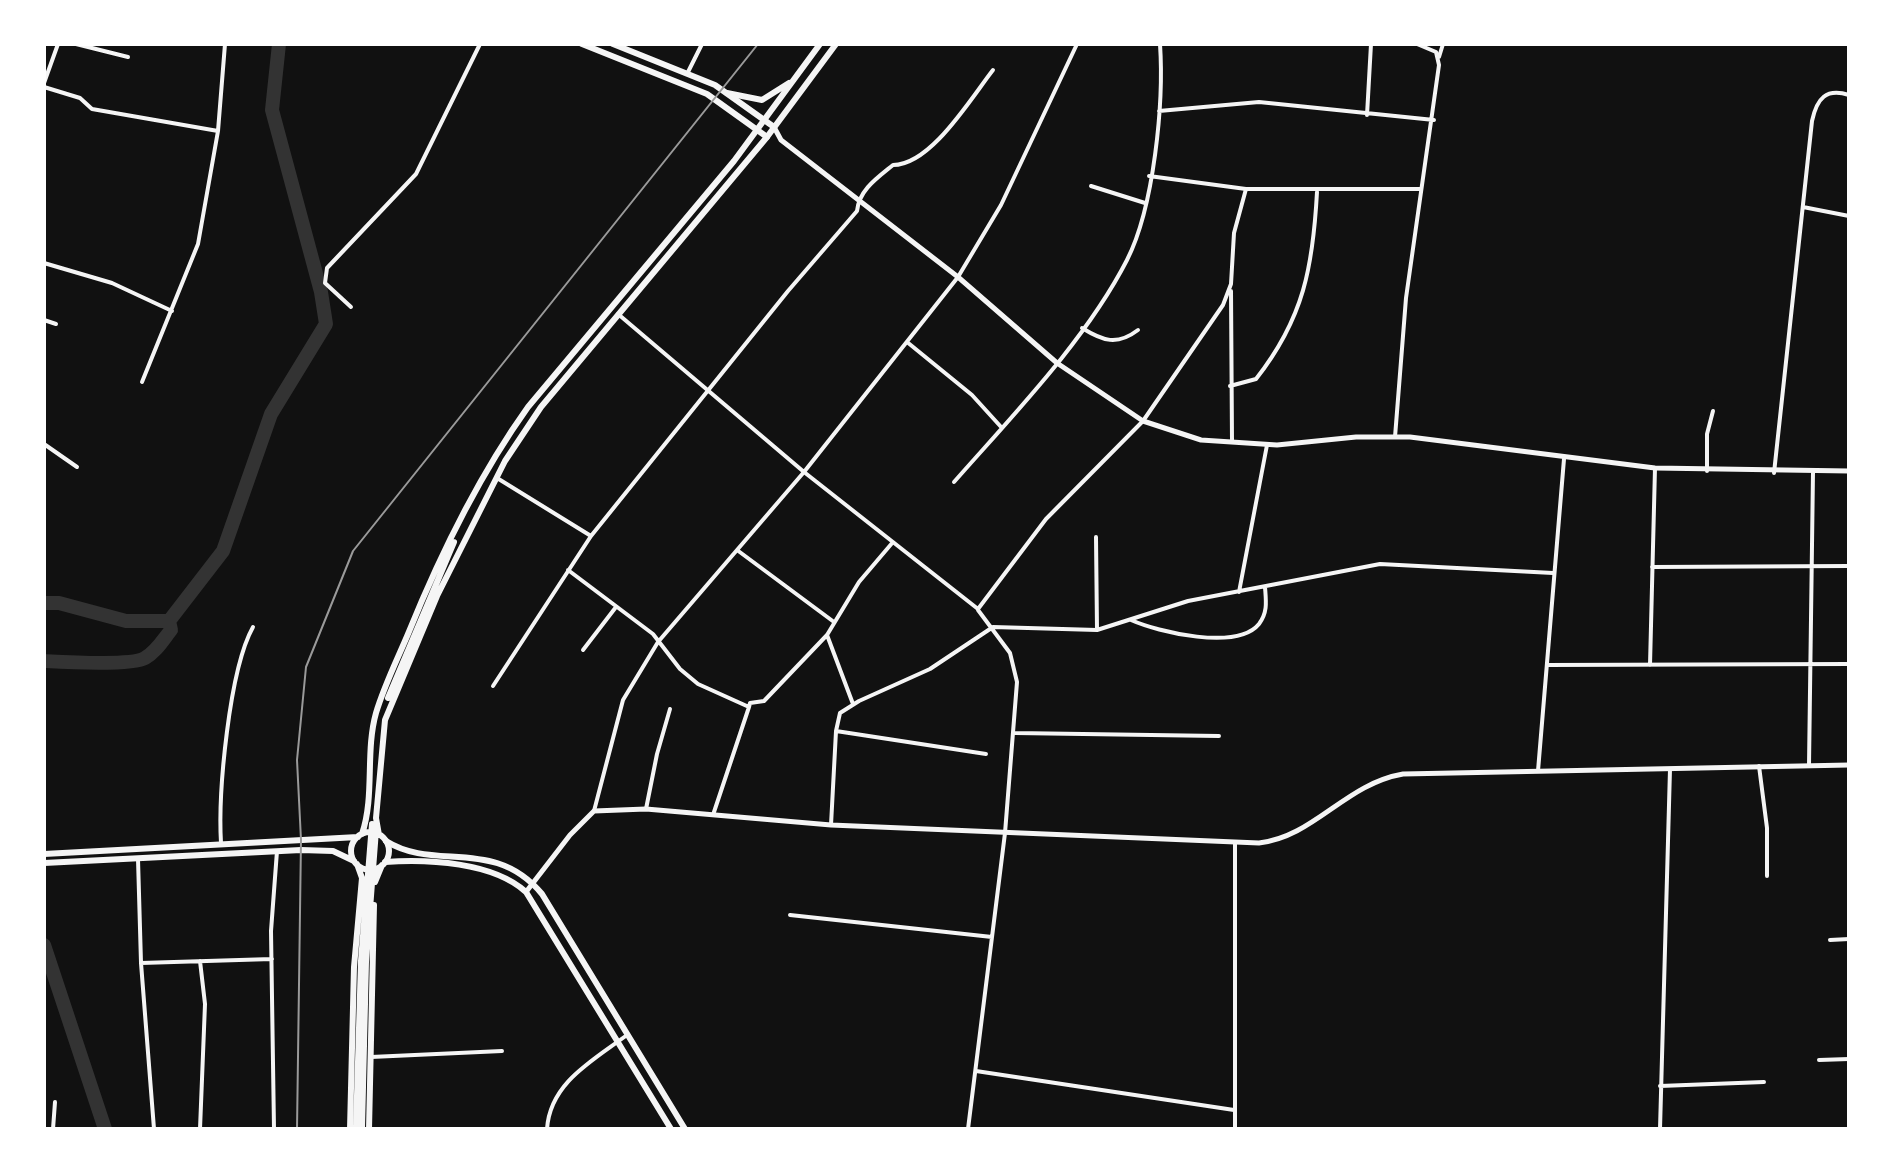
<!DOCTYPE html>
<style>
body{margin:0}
#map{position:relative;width:1893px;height:1173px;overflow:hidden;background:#111;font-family:"Work Sans",sans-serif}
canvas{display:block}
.frame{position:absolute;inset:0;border:46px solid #fff;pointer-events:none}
</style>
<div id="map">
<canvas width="1893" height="1173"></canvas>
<div class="frame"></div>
</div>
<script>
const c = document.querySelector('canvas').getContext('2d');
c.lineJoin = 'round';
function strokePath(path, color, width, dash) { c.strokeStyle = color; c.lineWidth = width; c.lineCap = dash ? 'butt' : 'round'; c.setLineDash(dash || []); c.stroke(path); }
strokePath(new Path2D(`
 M44 603H59L126 621H169
 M44 661C63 662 132 666 145 658 156 652 163 640 171 630L169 621 223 551 271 414 326 324 321 292 272 110 279 44
 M44 945 105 1129`), '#333', 14);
strokePath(new Path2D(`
 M76 44 128 57
 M1439 57 1443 44
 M687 74 702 44
 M44 83 58 44
 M44 87 80 98 92 109 218 131
 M1159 111 1259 102 1434 120
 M1367 115 1371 44
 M1149 176 1246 189H1420
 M1091 186 1145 203
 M1803 207 1849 216
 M44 263 112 283 172 311
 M1231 291 1232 442
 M351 307 325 283 327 268 416 174 480 44
 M618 314 804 472 978 609 1046 519 1143 421 1223 305 1231 284 1234 233 1246 189
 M44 320 56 324
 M1082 328C1103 341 1117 346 1138 330
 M907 342 972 395 1002 428
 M142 382 198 244 218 131 225 44
 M1230 386 1256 379C1304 318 1313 266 1317 192
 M1395 437 1406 298 1439 65 1436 52 1417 44
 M44 444 77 467
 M1707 471V434L1713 411
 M1774 473 1812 121C1817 98 1826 88 1849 95
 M497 478 591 536
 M954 482C1013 415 1086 340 1127 260 1154 207 1164 103 1160 44
 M1096 537 1097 630
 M737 550 834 622
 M1652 567 1849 566
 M568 570 653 634 680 669 698 684 749 707 750 703 764 701 827 635 859 582 893 542
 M1239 592 1267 445
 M1131 620C1158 632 1237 651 1259 624 1268 612 1266 601 1265 587
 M827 635 853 704
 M583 650 616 607
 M1547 665 1849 664
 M1650 665 1655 468
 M493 686 591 536 788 291 857 211C859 190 877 178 893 165 931 165 971 98 993 70
 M836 731 986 754
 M1015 733 1219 736
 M1809 765 1813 472
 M1759 766 1767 828V876
 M1538 771 1564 459
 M646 809 657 754 670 709
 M594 811 623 700 658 642 804 472 958 277 1001 205 1077 44
 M713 815 749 707
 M831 825 836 731 840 713 859 701 930 669 993 627 1097 630 1188 601 1380 564 1553 573
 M221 843C218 793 229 670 253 627
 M1235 844V1129
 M138 859 141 963 154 1129
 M790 915 992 937
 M1830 940 1849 939
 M200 961 205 1004 200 1129
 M141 963 272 959
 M371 1057 502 1051
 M1819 1060 1849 1059
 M976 1071 1234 1110
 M1660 1086 1764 1082
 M53 1129 55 1102
 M274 1129 271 931 277 851
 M547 1129C550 1083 592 1061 627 1035
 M968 1129 1005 833 1017 682 1010 653 978 610
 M1660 1129 1670 769`), '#f5f5f5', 4);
strokePath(new Path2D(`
 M774 127 781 140 958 277 1057 363 1143 421 1201 440 1277 445 1356 437H1410L1655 468 1849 471
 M526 892 570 835 594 811 646 809 831 825 1259 843C1314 837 1345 784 1403 774L1849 765`), '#f5f5f5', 5);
strokePath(new Path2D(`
 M582 44 707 94 767 137
 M613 44 715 85 774 127
 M386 841C435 872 494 836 542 894L685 1129
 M385 862C428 859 493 862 526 892L671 1129`), '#f5f5f5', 6);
strokePath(new Path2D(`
 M727 93 762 100 789 83
 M388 698 454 542
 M351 851a19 19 0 1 1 38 0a19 19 0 1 1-38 0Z
 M362 834C375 796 365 752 376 713 384 686 397 660 408 634 440 555 478 477 528 407L734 161 820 44
 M379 835 376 818 385 720 437 596 505 461 541 407 767 137 836 44
 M44 854 358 837
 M44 863 301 850 333 851 354 861
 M375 882 382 865
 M350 1129 354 967 362 878 357 864
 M356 1129 361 961 372 824
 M362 1129 366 962 376 830
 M369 1129 374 905`), '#f5f5f5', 6);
strokePath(new Path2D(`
 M297 1129 301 840 297 760 306 667 353 551 758 44`), '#9a9a9a', 2);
</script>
